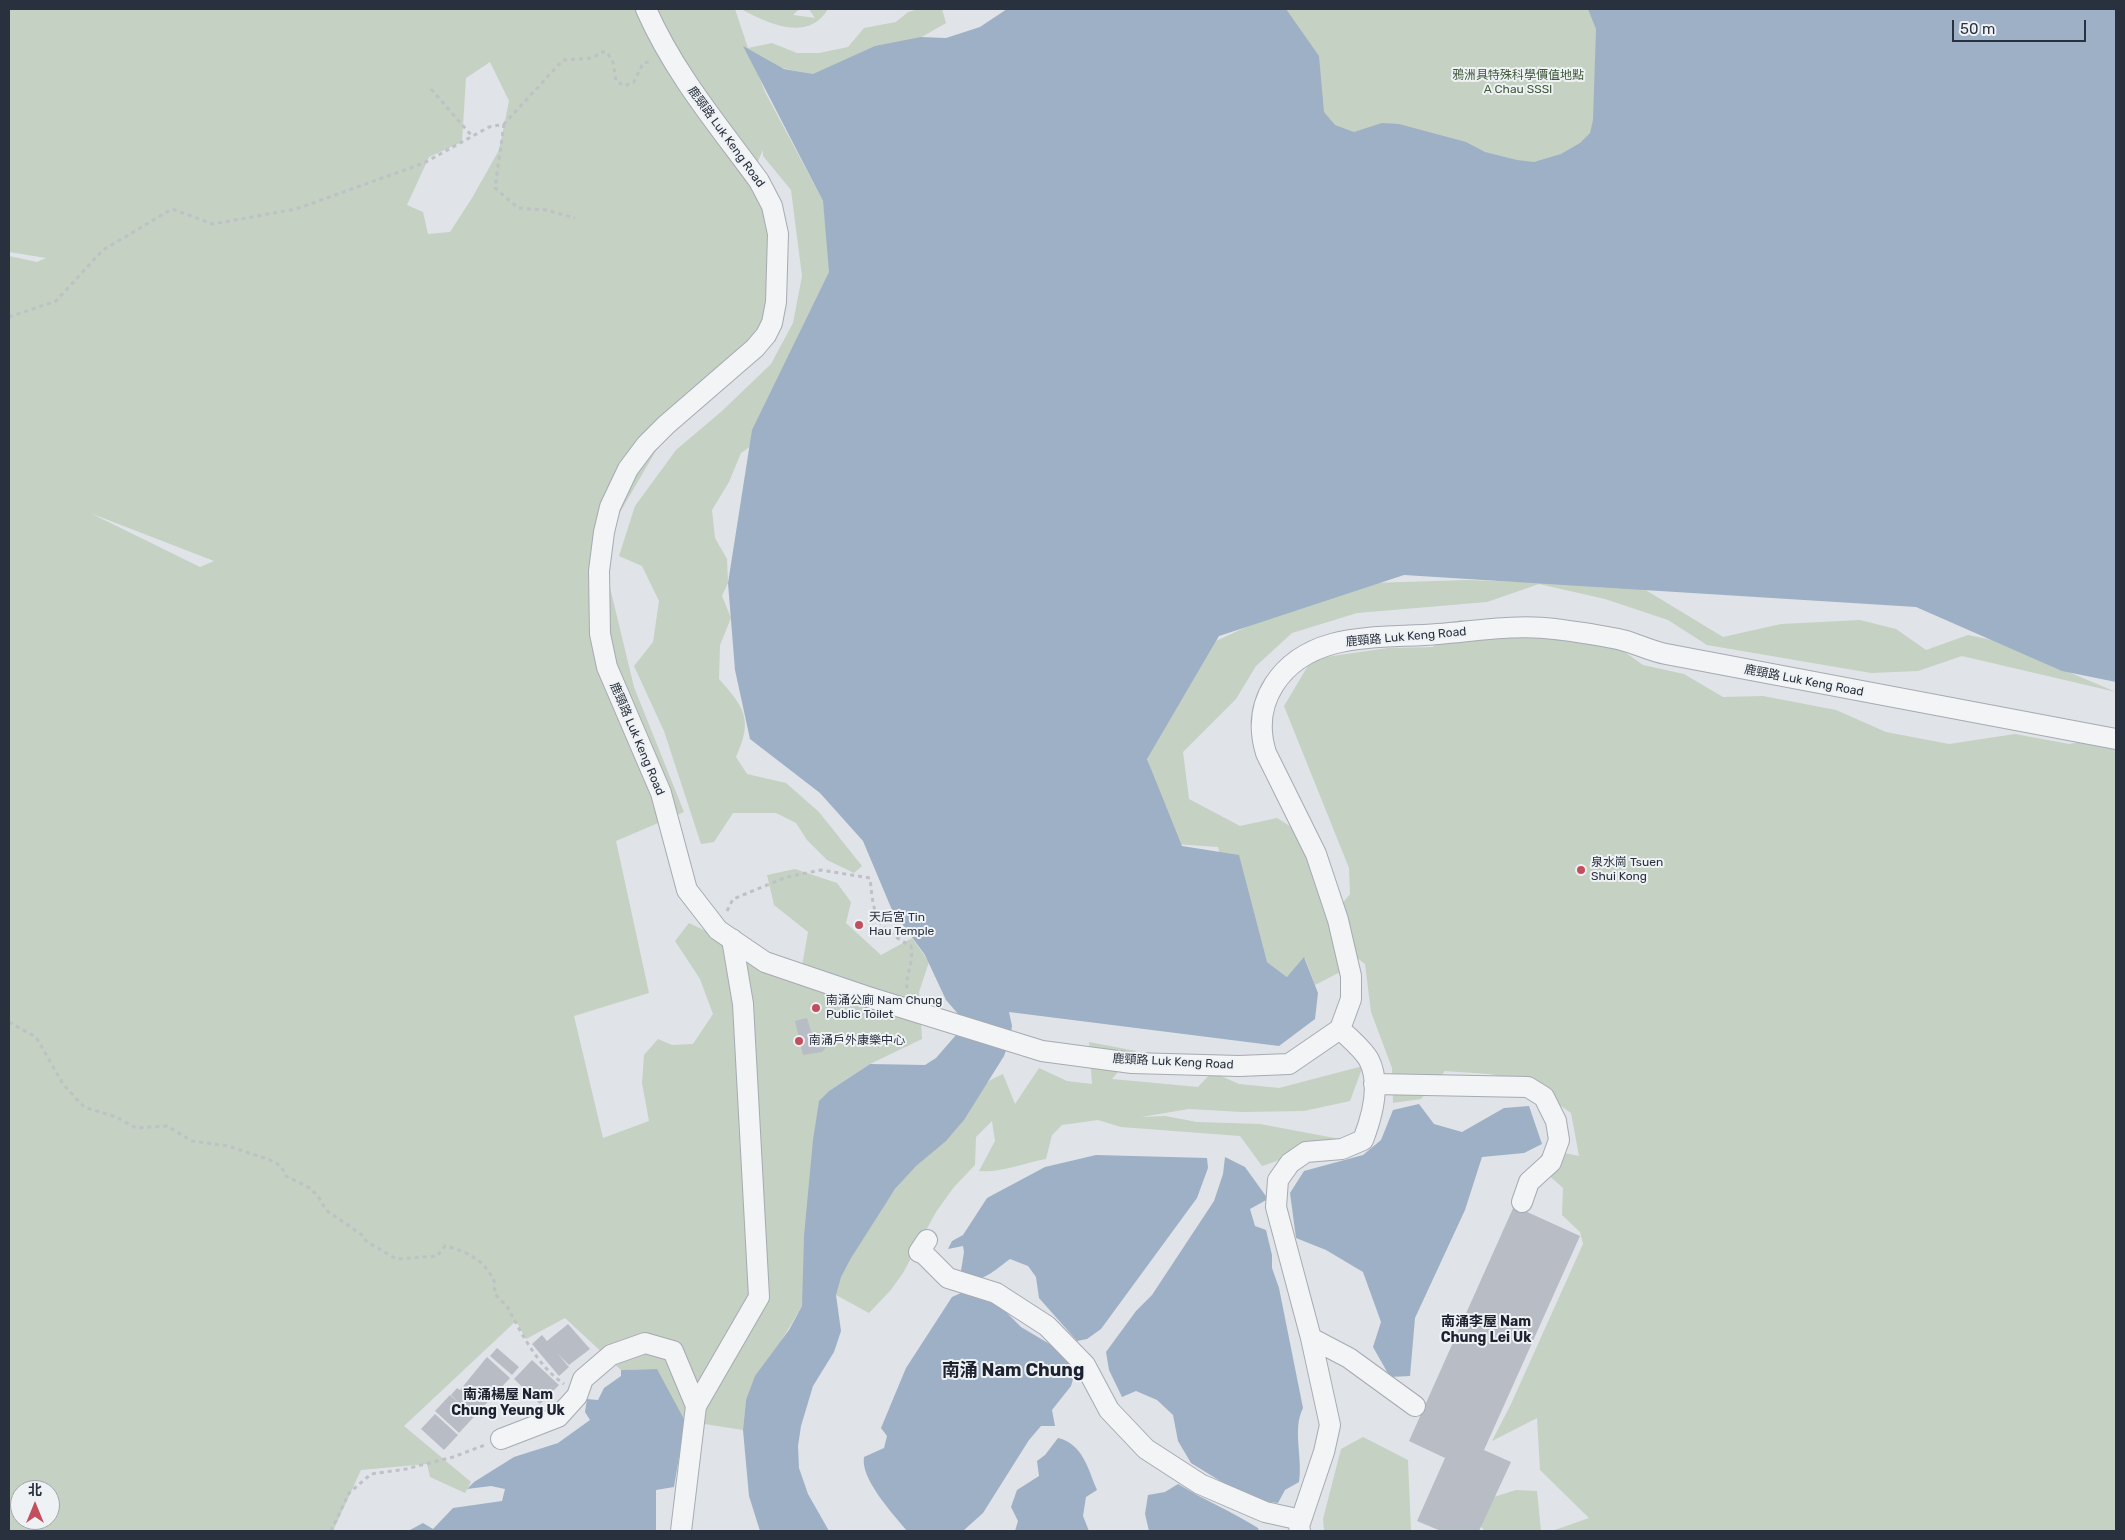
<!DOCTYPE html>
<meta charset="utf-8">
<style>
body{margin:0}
#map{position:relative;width:2125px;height:1540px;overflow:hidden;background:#e0e3e8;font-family:Rubik,"Noto Sans SC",sans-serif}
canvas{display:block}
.frame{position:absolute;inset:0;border:10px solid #2a313e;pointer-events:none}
.north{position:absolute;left:10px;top:1480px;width:50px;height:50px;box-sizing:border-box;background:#eff2f5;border:1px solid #a0a5ac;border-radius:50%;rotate:0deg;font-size:14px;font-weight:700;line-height:20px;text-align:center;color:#2a313e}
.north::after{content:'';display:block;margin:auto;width:18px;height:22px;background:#c34f5e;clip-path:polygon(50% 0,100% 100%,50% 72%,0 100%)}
.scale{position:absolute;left:1952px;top:20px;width:134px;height:22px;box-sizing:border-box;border:2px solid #2a313e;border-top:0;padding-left:6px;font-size:15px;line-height:18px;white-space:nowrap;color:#2a313e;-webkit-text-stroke:4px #eff2f5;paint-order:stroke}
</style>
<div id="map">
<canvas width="2125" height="1540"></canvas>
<div class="frame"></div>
<div class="north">北</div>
<div class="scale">50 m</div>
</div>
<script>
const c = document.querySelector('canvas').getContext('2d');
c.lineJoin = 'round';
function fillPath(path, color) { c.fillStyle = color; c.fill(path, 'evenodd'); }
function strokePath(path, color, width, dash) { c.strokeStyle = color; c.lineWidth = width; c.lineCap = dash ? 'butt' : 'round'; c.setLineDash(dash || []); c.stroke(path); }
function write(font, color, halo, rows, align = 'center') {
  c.font = font + ' Rubik,"Noto Sans SC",sans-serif'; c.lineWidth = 4; c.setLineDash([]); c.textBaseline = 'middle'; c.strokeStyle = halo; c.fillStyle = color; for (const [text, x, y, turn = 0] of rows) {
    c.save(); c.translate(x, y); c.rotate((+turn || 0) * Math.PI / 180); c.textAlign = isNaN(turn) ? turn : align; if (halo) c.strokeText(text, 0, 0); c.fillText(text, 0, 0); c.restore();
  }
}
fillPath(new Path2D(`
 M9 9H735L748 48 772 43 797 53H819L848 47 864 28 896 22 908 12 919 9H942L946 23 913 42 816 75 763 64 751 56 765 92 823 201 833 282 770 433 741 453 729 482 712 510 715 538 727 559 728 583 722 596 731 618 720 645 719 679C745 708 753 720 736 757L747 774 786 783 819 812 862 866 854 873 827 860 807 840 796 823 776 813H733L714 842 701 844 664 731 634 666 653 642 659 601 642 566 619 556 635 506 676 450 722 411 771 364 793 323 802 276 791 190 763 156V150L757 163 778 199 786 302 767 335 664 437 609 531 606 571 634 687 684 812 616 841 649 993 574 1016 603 1138 649 1121 642 1083 644 1055 658 1039 672 1045 693 1044 713 1014 700 979 675 941 689 923 737 946 802 966 808 932 774 905 767 875 795 869 837 883 851 902 846 923 881 955 912 938 929 962 919 992 922 1039 870 1064 829 1091 802 1306 746 1400 743 1430 685 1421 654 1369 621 1370 565 1318 526 1339 516 1321 404 1426 471 1482 465 1493 430 1477 427 1464 361 1470 333 1531H9V256L37 262 46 258 9 252ZM490 62 509 101 499 150 472 198 450 232 428 234 423 212 407 205 429 157 462 142 466 78ZM90 513 214 561 200 567ZM20 1490H50V1520H20Z
 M741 9H799L793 15 815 18 809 9H828C808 43 767 23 741 9Z
 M1278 9H1600L1627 51 1569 182 1309 127Z
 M1468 580 1639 586 1723 637 1781 624 1860 620 1896 629 1926 650 1968 635 1992 640 2116 692 1962 656 1918 671 1871 673 1707 645 1668 620 1605 599 1539 584 1487 602 1357 613 1292 633 1256 666 1236 699 1183 752 1189 799 1240 826 1277 818 1312 840 1333 915 1350 894 1349 868 1284 706 1312 659 1388 648 1433 647 1459 620 1522 626 1592 629 1643 665 1684 674 1723 697 1763 696 1836 710 1886 732 1949 744 2015 734 2069 744 2090 740 2116 745V1531H1552L1589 1518 1540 1470 1537 1418 1492 1441 1511 1404 1583 1244 1580 1232 1562 1215 1563 1188 1536 1164 1545 1149 1579 1156 1571 1113 1525 1081 1489 1074 1445 1071 1421 1099 1393 1103 1392 1068 1371 1012 1365 964 1336 942 1340 972 1315 985 1305 958 1290 979 1267 962 1224 872 1218 847 1176 844 1147 758 1216 641 1338 584Z
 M1089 1042 1136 1051 1112 1079 1198 1087 1212 1072 1239 1084 1279 1088 1363 1066 1350 1101 1304 1111 1242 1112 1189 1109 1141 1117 1165 1116 1197 1122 1260 1124 1340 1139 1262 1166 1240 1136 1121 1127 1098 1120 1062 1125 1052 1135 1046 1159C1023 1163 1002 1173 979 1171L995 1141 992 1121 976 1137 975 1165 954 1187 936 1212 903 1273 890 1291 869 1313 836 1295C838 1264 893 1189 915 1166 929 1152 945 1143 957 1128 968 1116 979 1089 989 1081 993 1078 999 1076 1003 1074L1015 1104 1039 1068 1067 1081 1092 1084Z
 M1363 1437 1408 1460 1411 1531H1324L1323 1519 1341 1449Z
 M1516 1490 1537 1491 1541 1531H1485L1462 1507Z`), '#c5d1c2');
fillPath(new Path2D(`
 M1007 9H1286L1319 56 1324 112 1335 125 1354 132 1382 123 1399 124 1466 142 1485 152 1517 160 1534 162 1561 154 1580 143 1590 133 1593 120 1596 29 1588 9H2116V682L2062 671 1916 607 1404 575 1219 636 1147 759 1182 846 1239 855 1267 962 1287 977 1304 957 1318 993 1315 1019 1279 1046 1009 1012 1012 1026 1010 1039 1004 1056 964 1120 946 1141 916 1166 895 1189 851 1258 841 1277 836 1295 841 1331 834 1352 813 1386 801 1426 798 1446 799 1468 808 1494 829 1531H760L749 1496 743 1430 746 1400 755 1376 789 1330 802 1306 804 1236 813 1140 819 1101 829 1091 870 1064 925 1065 936 1058 956 1035 960 1023 959 1015 946 1000 925 955 892 910 863 841 820 793 750 739 735 670 728 583 752 430 829 272 823 201 743 46 784 69 813 74 875 46 921 37 946 38 980 27Z
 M1419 1104 1434 1124 1462 1132 1504 1108 1529 1106 1542 1144 1524 1153 1482 1157 1465 1210 1415 1318 1410 1376 1390 1377 1373 1347 1381 1322 1363 1272 1326 1250 1296 1238 1290 1193 1304 1171 1363 1155 1381 1140 1393 1110Z
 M1096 1155 1207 1158 1208 1168 1197 1198 1101 1329 1087 1339 1077 1341 1039 1298 1036 1277 1028 1266 1010 1259C997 1268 974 1292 961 1271L964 1252 963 1246 948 1249 952 1241 963 1235 987 1198 1045 1167Z
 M1225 1157 1245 1167 1268 1199 1250 1209 1255 1226 1266 1230 1272 1255V1268L1279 1288 1303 1408C1292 1430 1303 1457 1299 1482L1285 1490 1278 1503 1263 1501 1230 1487 1191 1463 1178 1441 1173 1415 1157 1400 1136 1391 1122 1397 1109 1370 1106 1352 1136 1311 1152 1295 1214 1201 1223 1174Z
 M961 1293 999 1305 1021 1327 1058 1349 1069 1361 1075 1373 1071 1386 1052 1410 1055 1426H1041L1029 1440 983 1513 963 1531H907C894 1515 860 1479 864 1457L884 1448 887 1436 881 1428 906 1368 952 1297Z
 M657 1369 685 1421 674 1487 656 1490V1531H408L423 1523 433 1529 453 1508 502 1501 505 1489 491 1486 467 1489 474 1482 514 1457 558 1443 590 1420 585 1412 587 1399 598 1400 604 1388 621 1376V1370Z
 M1058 1438C1083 1444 1088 1469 1097 1490L1086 1497 1083 1516 1089 1531H1015L1018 1521 1011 1507 1017 1490 1039 1476 1037 1461 1045 1455Z
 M1178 1484C1204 1500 1233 1512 1258 1528L1259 1531H1149L1145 1514 1148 1495 1165 1492Z`), '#9eb0c5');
fillPath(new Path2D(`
 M813 1002 823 1010 819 1014 809 1006Z
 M807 1018 816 1048 827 1046 822 1052 803 1055 795 1021Z
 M1514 1206 1580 1236 1484 1450 1511 1462 1479 1531H1441L1417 1521 1445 1458 1409 1441Z
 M568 1324 590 1349 569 1365 557 1353 569 1367 559 1376 532 1344 542 1335 547 1341Z
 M497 1348 519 1367 512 1375 490 1356Z
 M487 1357 510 1378 459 1433 435 1411 450 1395 461 1405 451 1395 457 1388 460 1390Z
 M532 1360 559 1385 540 1404 514 1379Z
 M435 1414 458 1435 444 1450 421 1429Z`), '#b8bcc4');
const minor = new Path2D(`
 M646 9C674 73 718 125 759 181L772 206 778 234 776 302 772 323 766 335 755 348 666 425 646 445 628 469 610 507 604 532 599 571 600 634 607 667 661 793 687 890 718 930 765 962 865 996 1042 1051 1132 1063 1239 1066 1289 1064 1340 1029 1351 999V976L1338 920 1316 854 1266 753C1250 701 1282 658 1332 644 1365 635 1404 637 1438 634 1476 631 1517 624 1555 629 1577 632 1601 635 1622 640 1637 644 1651 651 1666 654L2116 739
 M1374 1084 1528 1087 1544 1097 1556 1121 1559 1140 1551 1162 1529 1182 1522 1202
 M927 1240 919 1252 924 1254 948 1278 996 1293 1047 1326 1085 1365 1109 1410 1146 1449 1200 1484 1265 1512 1301 1520
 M1311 1338 1349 1358 1415 1406
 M501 1439 558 1417 577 1396 583 1379 611 1355 645 1343 673 1351 696 1406
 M681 1531 696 1406 759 1297 743 1004 732 939
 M1300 1531 1299 1526 1324 1452 1330 1425 1311 1338 1276 1207 1278 1180 1290 1163 1306 1152 1342 1149 1363 1140C1372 1117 1381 1084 1369 1060 1363 1049 1349 1038 1340 1029`);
strokePath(minor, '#a6aab2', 22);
strokePath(new Path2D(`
 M431 89 472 136
 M504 124 495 188 518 208 546 210 575 218
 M9 317 56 301 103 250 172 209 213 224 296 209 424 163 489 127 504 124 563 60 593 58 601 52H607L613 62 616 81 624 86 634 82 643 63 652 61
 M727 911 733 899 787 877 821 870 870 878C874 917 875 926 911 946 914 966 905 972 907 991
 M9 1022 36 1037 63 1084 84 1107 116 1117 136 1128 167 1126 192 1141 228 1146 270 1160 281 1166 286 1176 308 1187 318 1196 326 1210 362 1235 366 1241 396 1259 437 1256 445 1246C466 1251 485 1260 494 1281 496 1286 493 1292 496 1295 500 1300 506 1304 509 1310 523 1336 538 1366 564 1384
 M331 1531 349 1493 371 1474 406 1469 453 1457 485 1445`), '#bec1c6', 3, [4, 4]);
strokePath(minor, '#f2f4f6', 20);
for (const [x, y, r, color] of [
 [1581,870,5,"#c34f5e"],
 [859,925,5,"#c34f5e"],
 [816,1008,5,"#c34f5e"],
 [799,1041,5,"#c34f5e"]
]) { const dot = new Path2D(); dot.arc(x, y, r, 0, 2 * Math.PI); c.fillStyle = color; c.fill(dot); strokePath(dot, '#eff2f5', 2); }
write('12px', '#3e5838', '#eff2f5', [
 ["鴉洲具特殊科學價值地點",1518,76],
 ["A Chau SSSI",1518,90]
]);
write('12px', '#2a313e', '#eff2f5', [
 ["鹿頸路 Luk Keng Road",726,137,54],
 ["鹿頸路 Luk Keng Road",1406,637,-5],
 ["鹿頸路 Luk Keng Road",1804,681,11],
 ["鹿頸路 Luk Keng Road",637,739,67],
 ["鹿頸路 Luk Keng Road",1173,1062,3]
]);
write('12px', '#2a313e', '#eff2f5', [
 ["泉水崗 Tsuen",1591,863],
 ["Shui Kong",1591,877],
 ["天后宮 Tin",869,918],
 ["Hau Temple",869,932],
 ["南涌公廁 Nam Chung",826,1001],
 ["Public Toilet",826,1015],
 ["南涌戶外康樂中心",809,1041]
], 'left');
write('bold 14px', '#1c222f', '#eff2f5', [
 ["南涌李屋 Nam",1486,1322],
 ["Chung Lei Uk",1486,1338],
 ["南涌楊屋 Nam",508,1395],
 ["Chung Yeung Uk",508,1411]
]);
write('bold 18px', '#1c222f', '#eff2f5', [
 ["南涌 Nam Chung",1013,1371]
]);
</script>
